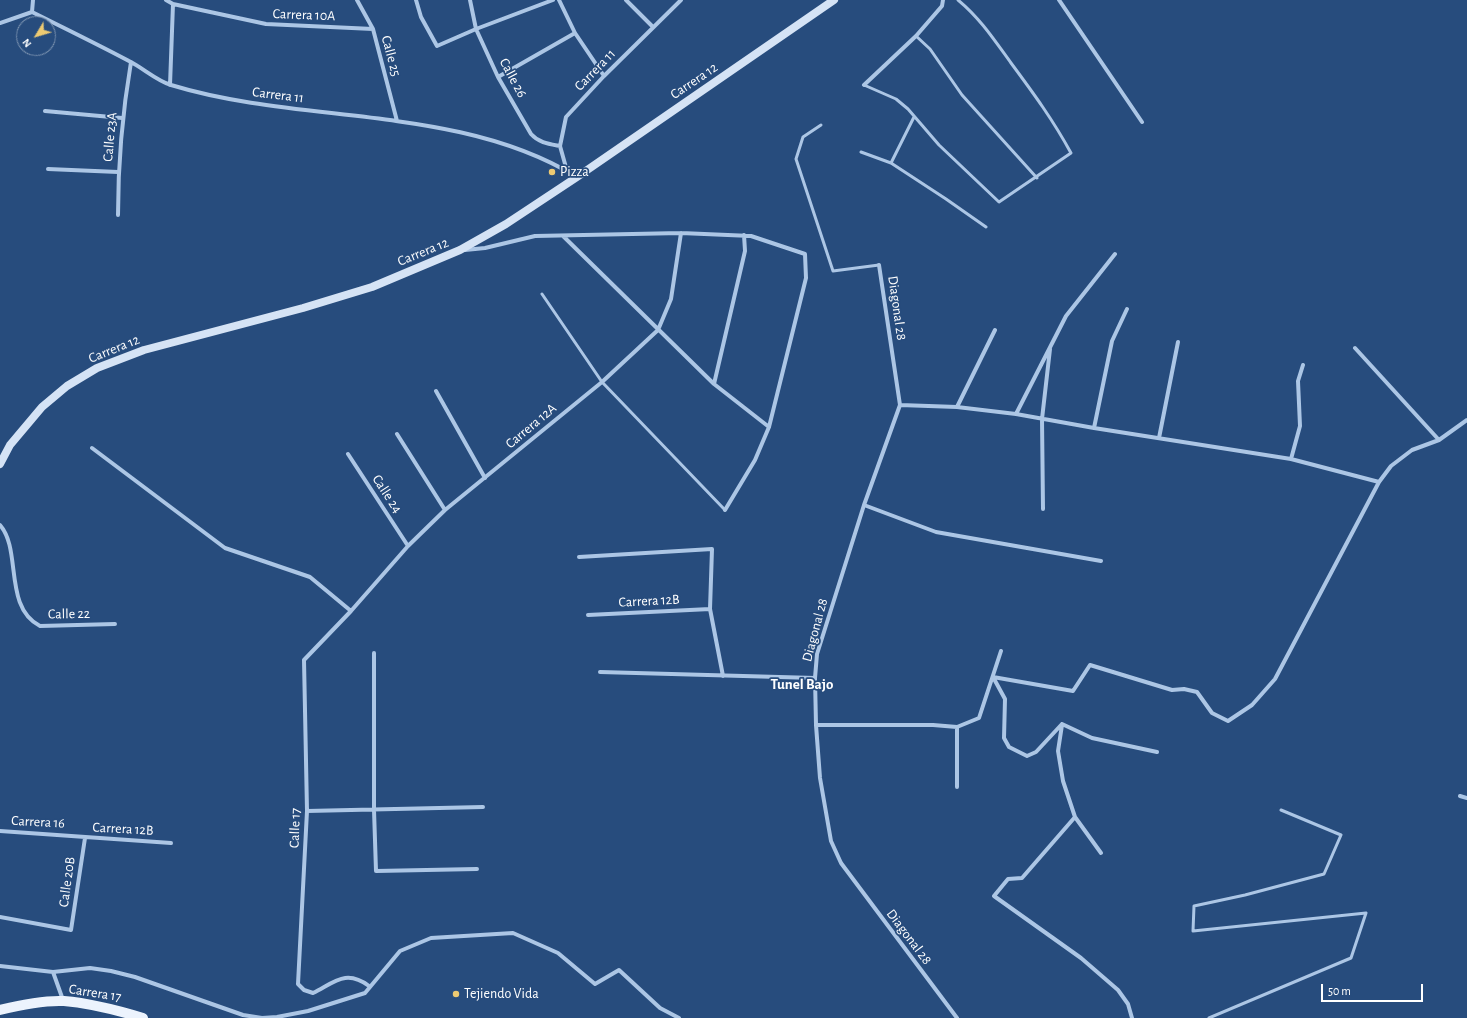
<!DOCTYPE html>
<style>
body{margin:0}
#map{position:relative;width:1467px;height:1018px;overflow:hidden;background:#274c7d;font-family:"Alegreya Sans",sans-serif}
canvas{display:block}
.north{position:absolute;left:16px;top:16px;width:40px;height:40px;box-sizing:border-box;background:#274c7d;border:1px solid #7d94b1;border-radius:50%;rotate:232deg;font-size:11px;font-weight:700;line-height:16px;text-align:center;color:#fff}
.north::after{content:'';display:block;margin:auto;width:14px;height:18px;background:#edca72;clip-path:polygon(50% 0,100% 100%,50% 72%,0 100%)}
.scale{position:absolute;left:1321px;top:984px;width:102px;height:18px;box-sizing:border-box;border:2px solid #fff;border-top:0;padding-left:5px;font-size:12px;line-height:14px;white-space:nowrap;color:#fff;-webkit-text-stroke:3px #274c7d;paint-order:stroke}
</style>
<div id="map">
<canvas width="1467" height="1018"></canvas>
<div class="north">N</div>
<div class="scale">50 m</div>
</div>
<script>
const c = document.querySelector('canvas').getContext('2d');
c.lineJoin = 'round';
function strokePath(path, color, width, dash) { c.strokeStyle = color; c.lineWidth = width; c.lineCap = dash ? 'butt' : 'round'; c.setLineDash(dash || []); c.stroke(path); }
function write(font, color, halo, rows, align = 'center') {
  c.font = font + ' "Alegreya Sans",sans-serif'; c.lineWidth = 3.5; c.setLineDash([]); c.textBaseline = 'middle'; c.strokeStyle = halo; c.fillStyle = color; for (const [text, x, y, turn = 0] of rows) {
    c.save(); c.translate(x, y); c.rotate((+turn || 0) * Math.PI / 180); c.textAlign = isNaN(turn) ? turn : align; if (halo) c.strokeText(text, 0, 0); c.fillText(text, 0, 0); c.restore();
  }
}
strokePath(new Path2D(`
 M916 36 930 49 962 95 1037 178
 M864 85 896 99 908 109 939 145 999 202 1071 153C1053 120 1034 94 1011 63 995 41 980 18 958 0
 M821 125 803 137 796 159 833 271 879 265
 M861 152 891 163 946 199 986 227
 M891 163 914 117
 M542 294 602 382 725 510
 M1209 1018 1351 958 1366 913 1193 931 1194 906 1245 895 1324 874 1341 835 1281 810`), '#acc6e5', 3);
strokePath(new Path2D(`
 M166 0 173 4 266 24 373 29
 M357 0 373 29 397 121
 M416 0 421 17 437 46 476 29 553 0
 M470 0 476 29 498 77 531 134C539 143 549 144 560 146
 M559 0 575 33 604 76
 M626 0 653 27
 M1059 0 1142 122
 M32 12 33 0
 M0 23 32 12C64 28 97 44 129 61 143 68 157 81 171 85 302 125 458 104 577 177
 M498 77 575 33
 M170 85 173 4
 M864 85 916 36 942 6 943 0
 M45 111 122 118
 M48 169 118 172
 M567 171 560 146 566 117 604 76 681 0
 M118 215C118 161 122 115 131 62
 M563 236 714 384 769 427
 M465 250 485 248 535 236 681 233 751 236 805 254 806 278 769 427 755 460 725 510
 M879 265 900 405 864 505 817 654 815 678 816 725 820 778 831 841 841 863 957 1018
 M1355 348 1439 440
 M714 384 745 251 744 235
 M436 391 485 478
 M900 405 957 407 1016 414 1094 428 1291 459 1379 482
 M957 407 995 330
 M1016 414 1066 316 1115 254
 M1094 428 1112 341 1127 309
 M397 434 445 510
 M1159 438 1178 342
 M92 448 225 548 310 577 351 611
 M348 454 408 546
 M1291 459 1300 426 1298 381 1303 365
 M864 505 936 532 1101 561
 M1043 509 1042 419 1050 349
 M0 525C22 550 3 607 40 626L115 624
 M579 557 712 549 710 609 723 676
 M588 615 710 609
 M374 653V810L376 871 477 869
 M600 672 815 678
 M993 677 1073 691 1090 665 1172 690 1184 689 1197 692 1212 713 1228 721 1252 705 1275 679 1379 482 1391 466 1412 450 1439 440 1467 420
 M993 677 1005 699 1004 738 1009 747 1027 756 1036 752 1062 724
 M1062 724 1092 738 1157 752
 M816 725H933L957 727 979 718 1001 651
 M1062 725 1058 751 1063 781 1075 817 1101 853
 M957 787V727
 M1460 796 1467 798
 M307 811 483 807
 M1075 817 1022 878 1008 879 994 896 1081 958 1118 990 1128 1004 1132 1018
 M0 831 171 843
 M0 917 71 930 85 838
 M0 966 53 972 63 1000
 M53 972 90 968 111 971 135 977 243 1015 262 1018 277 1017 308 1011 365 993 400 951 431 938 513 933 558 953 595 984 619 970 660 1008 679 1018
 M369 986C346 969 335 982 313 993L304 990 298 984 307 811 304 660 351 611 408 546 445 510 602 382 658 330 671 299 681 233`), '#acc6e5', 4);
strokePath(new Path2D(`
 M0 464 10 445 42 407 67 386 97 368 144 350 303 308 372 287 460 250 506 224 577 177 834 0`), '#d5e3f5', 8);
strokePath(new Path2D(`
 M0 1010C20 1005 43 1000 64 1001 88 1003 120 1011 143 1018`), '#ecf3fd', 10);
for (const [x, y, r, color] of [
 [552,172,4,"#edca72"],
 [456,994,4,"#edca72"]
]) { const dot = new Path2D(); dot.arc(x, y, r, 0, 2 * Math.PI); c.fillStyle = color; c.fill(dot); strokePath(dot, '#274c7d', 1.5); }
write('14px', '#fff', '#274c7d', [
 ["Carrera 10A",304,15,2],
 ["Calle 25",391,56,75],
 ["Carrera 11",595,70,-46],
 ["Calle 26",513,78,62],
 ["Carrera 12",694,81,-34],
 ["Carrera 11",278,95,7],
 ["Calle 23A",110,137,-85],
 ["Carrera 12",423,252,-22],
 ["Diagonal 28",897,308,82],
 ["Carrera 12",114,349,-22],
 ["Carrera 12A",531,426,-40],
 ["Calle 24",387,494,57],
 ["Carrera 12B",649,601,-3],
 ["Calle 22",69,614,-1],
 ["Diagonal 28",815,630,-75],
 ["Carrera 16",38,822,3],
 ["Calle 17",295,828,-88],
 ["Carrera 12B",123,829,3],
 ["Calle 20B",67,882,-82],
 ["Diagonal 28",909,937,53],
 ["Carrera 17",95,993,9]
]);
write('14px', '#fff', '#274c7d', [
 ["Pizza",560,172],
 ["Tejiendo Vida",464,994]
], 'left');
write('bold 15px', '#fff', '#274c7d', [
 ["Tunel Bajo",802,684]
]);
</script>
